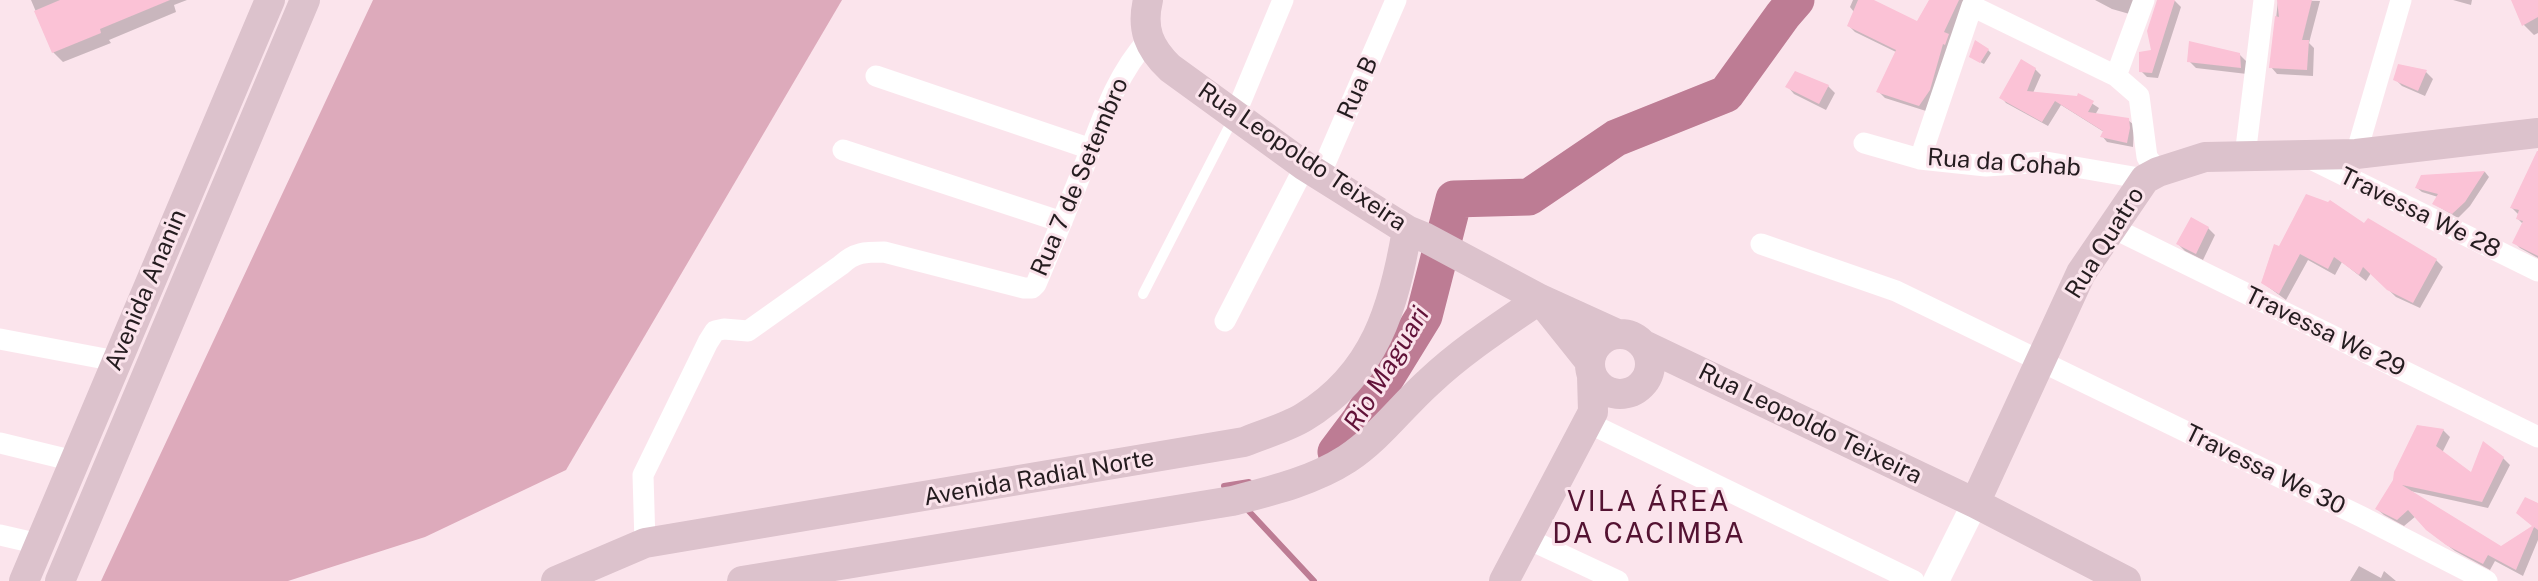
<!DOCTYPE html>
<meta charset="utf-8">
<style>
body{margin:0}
canvas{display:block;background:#fbe4ec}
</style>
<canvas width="2538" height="581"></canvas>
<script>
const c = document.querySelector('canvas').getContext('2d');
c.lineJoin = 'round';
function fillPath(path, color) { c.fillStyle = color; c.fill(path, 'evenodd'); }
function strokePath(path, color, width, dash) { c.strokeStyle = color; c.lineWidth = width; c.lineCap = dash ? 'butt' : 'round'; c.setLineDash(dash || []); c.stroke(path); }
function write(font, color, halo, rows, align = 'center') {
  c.font = font + ' "Public Sans",sans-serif'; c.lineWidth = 6; c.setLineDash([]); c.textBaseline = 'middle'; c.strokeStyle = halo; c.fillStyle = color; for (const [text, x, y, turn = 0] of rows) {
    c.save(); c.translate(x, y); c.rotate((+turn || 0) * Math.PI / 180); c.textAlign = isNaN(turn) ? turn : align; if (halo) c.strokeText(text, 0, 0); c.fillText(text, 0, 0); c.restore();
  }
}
fillPath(new Path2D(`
 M373 0H842L566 470 425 537 288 581H101Z`), '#dab');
fillPath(new Path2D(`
 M31 0H187L174 5 176 12 109 40 111 43 63 62 53 52Z
 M1853 0H1870L1918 23 1932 0H1973L1926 111 1885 98 1878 91 1896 52 1855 32 1849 26 1854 12 1850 7Z
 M2095 0H2140L2133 15 2112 9Z
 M2158 0 2175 1 2181 7 2158 78 2147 77 2141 71 2154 51Z
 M2278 0 2320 1 2309 43 2314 48 2313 76 2277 74 2271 67Z
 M2453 0H2472L2471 5Z
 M2516 0H2538V33L2534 35 2524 25Z
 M1988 50 1991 53 1984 64 1974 59Z
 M2239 54 2246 61 2247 74 2196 68 2189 61Z
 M2399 66 2426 72 2433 79 2425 96 2402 86 2395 79Z
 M2035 69 2041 75 2033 93 2078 98 2079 95 2099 108 2095 115 2128 120 2134 125 2133 147 2107 142 2102 136 2104 132 2061 105 2048 126 2006 103 2001 97Z
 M1828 86 1835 93 1826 110 1794 94 1788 87Z
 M2485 172 2489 177 2470 206 2458 218 2434 204 2438 197 2422 192 2417 188 2422 177Z
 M2538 174V258L2520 248 2514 242 2523 224 2518 219 2519 215 2512 208Z
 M2365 226 2436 260 2443 267 2420 308 2396 297 2371 273 2366 281 2342 262 2335 275 2308 260 2286 300 2263 283 2279 248Z
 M2208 228 2215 235 2203 260 2185 251 2178 244Z
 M2443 430 2450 437 2442 453 2472 475 2503 458 2510 465 2488 508 2410 491 2501 548 2534 527 2538 505V540L2523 576 2495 561 2490 570 2455 551 2435 536 2416 516 2404 526 2384 515 2377 509Z
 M2359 566 2381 578 2384 571 2396 581H2350Z`), '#0003');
strokePath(new Path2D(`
 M1224 486 1249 482
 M1245 507 1314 581`), '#bd7c94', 6);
strokePath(new Path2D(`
 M1336 452 1360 420 1424 316 1454 199 1529 197 1616 138 1726 94 1783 15 1796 0`), '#bd7c94', 37);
fillPath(new Path2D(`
 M60 0H170L100 29 101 33 52 53 34 11Z
 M1858 0H1874L1917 21 1929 0H1959L1944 32 1949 34 1945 45 1943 44 1930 90 1919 106 1876 92 1896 50 1847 26Z
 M2157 0H2175L2152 73 2139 72V52L2151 50 2147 31Z
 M2277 0H2312L2302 40H2309L2307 70 2269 68 2275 16 2279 17Z
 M2511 0H2538V17L2522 26Z
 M1975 40 1989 49 1980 63 1969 57Z
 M2189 41 2240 53 2241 68 2187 62Z
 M2021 59 2036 68 2027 91 2077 96 2078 93 2094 101 2088 112 2129 118 2130 128 2127 143 2100 137 2103 131 2055 101 2042 122 1999 98Z
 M2398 64 2427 70 2418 91 2393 80Z
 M1795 71 1829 85 1819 104 1785 87Z
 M2537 151H2538V256L2512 243 2523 221 2516 219 2519 210 2510 208Z
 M2485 171 2465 202 2452 214 2432 204 2438 194 2415 188 2421 175Z
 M2306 194 2328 202 2330 200 2364 223 2368 218 2437 259 2413 303 2387 290 2363 267 2359 275 2334 257 2328 269 2300 254 2279 294 2261 283 2274 244 2279 246Z
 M2191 217 2209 227 2196 254 2176 244Z
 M2417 425 2444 429 2436 446 2471 472 2483 441 2504 457 2482 502 2402 485 2501 546 2532 526 2516 513 2525 497 2538 503V530L2534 527 2516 570 2488 555 2483 564 2446 545 2426 530 2408 510 2397 520 2375 509 2393 480 2394 472Z`), '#fbc2d6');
strokePath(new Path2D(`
 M1143 294 1234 117`), '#fff', 10);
strokePath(new Path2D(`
 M876 76 1091 149
 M2116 76 2144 0
 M1235 115 1283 0
 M1864 143 1920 159 1986 166 2046 162 2145 179
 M843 150 1062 222
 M2356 154 2401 0
 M2245 156 2264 0
 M2307 157 2538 271
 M1920 159 1972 6 2116 76 2139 96 2147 157 2158 172
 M1320 175 1396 0
 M2111 227 2538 437
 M1761 244 1896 291 2362 517 2487 581
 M1225 321 1305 166
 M0 339 116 361
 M1599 428 1914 581
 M0 443 74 461
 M0 535 39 544
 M1526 538 1618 581
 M645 543 643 475 708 342 715 331 724 329 748 331 841 265C855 252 865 252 884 252L1024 288H1032L1036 284C1053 244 1069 204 1085 164 1102 120 1116 75 1148 40`), '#fff', 21);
strokePath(new Path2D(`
 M1936 581 1975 503`), '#fff', 26);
strokePath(new Path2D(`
 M1148 0C1141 29 1149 48 1170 68L1305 166 1407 230 1424 237 1540 299 1617 334
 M1542 302 1590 362
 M1590 364a30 30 0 1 1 60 0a30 30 0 1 1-60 0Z
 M1644 345 1975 503 2126 581
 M1975 503 2081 273 2145 179 2158 172 2205 157 2356 154 2538 133
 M24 581 270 0
 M60 581 305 0
 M556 581 645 543 1244 442C1263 434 1286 428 1304 417 1375 374 1394 307 1407 230
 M742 581 1232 501C1271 491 1313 481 1347 459 1379 438 1401 407 1429 382 1463 350 1502 325 1540 299
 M1504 581 1593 412 1592 375`), '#dcc2cc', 30);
write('24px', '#241c1f', '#fbe4ec', [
 ["Rua B",1358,88,-66],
 ["Rua Leopoldo Teixeira",1302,157,34],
 ["Rua da Cohab",2004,163,4],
 ["Rua 7 de Setembro",1080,177,-67],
 ["Travessa We 28",2420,213,26],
 ["Rua Quatro",2105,243,-58],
 ["Avenida Ananin",146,290,-67],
 ["Travessa We 29",2325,332,26],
 ["Rua Leopoldo Teixeira",1810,424,26],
 ["Travessa We 30",2265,470,26],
 ["Avenida Radial Norte",1039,478,-10]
]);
write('italic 26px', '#611238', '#fbe4ec', [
 ["Rio Maguari",1387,369,-59]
]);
c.letterSpacing = '2px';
write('28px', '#541332', '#fbe4ec', [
 ["VILA ÁREA",1649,502],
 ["DA CACIMBA",1649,534]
]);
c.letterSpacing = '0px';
</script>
